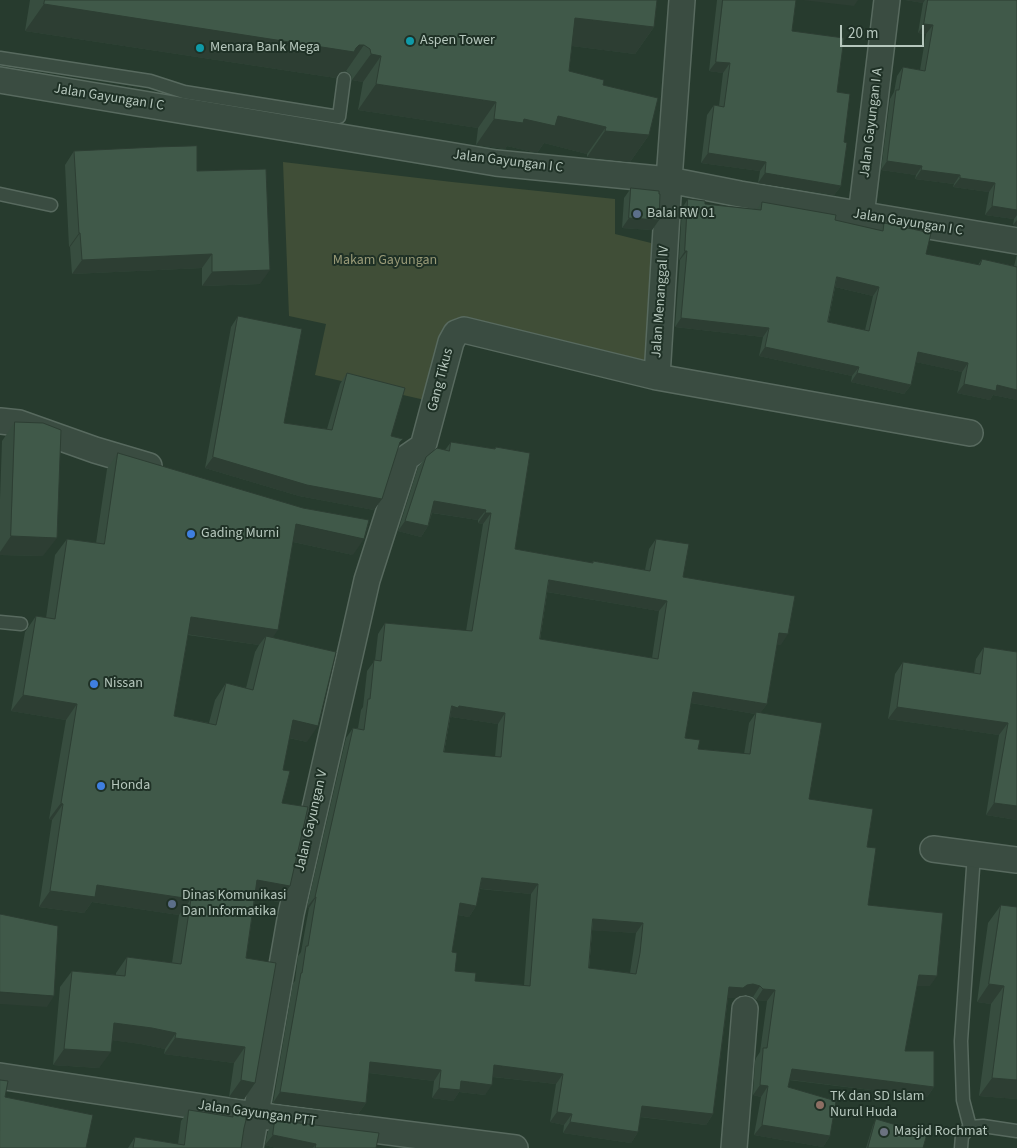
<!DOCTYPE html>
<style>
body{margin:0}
#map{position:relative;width:1017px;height:1148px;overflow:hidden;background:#273b2e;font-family:"Source Sans 3",sans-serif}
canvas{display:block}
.scale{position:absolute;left:840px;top:25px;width:84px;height:22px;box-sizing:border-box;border:2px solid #b6c7bd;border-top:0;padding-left:6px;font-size:15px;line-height:18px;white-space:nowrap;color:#b6c7bd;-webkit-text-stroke:4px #1f3126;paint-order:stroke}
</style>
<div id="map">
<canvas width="1017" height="1148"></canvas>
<div class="scale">20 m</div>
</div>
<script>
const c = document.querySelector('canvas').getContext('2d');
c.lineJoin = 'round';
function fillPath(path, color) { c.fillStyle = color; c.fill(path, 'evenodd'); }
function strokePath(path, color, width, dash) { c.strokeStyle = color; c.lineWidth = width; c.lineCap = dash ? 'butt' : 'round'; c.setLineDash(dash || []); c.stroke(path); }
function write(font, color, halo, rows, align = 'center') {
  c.font = font + ' "Source Sans 3",sans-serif'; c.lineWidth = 4; c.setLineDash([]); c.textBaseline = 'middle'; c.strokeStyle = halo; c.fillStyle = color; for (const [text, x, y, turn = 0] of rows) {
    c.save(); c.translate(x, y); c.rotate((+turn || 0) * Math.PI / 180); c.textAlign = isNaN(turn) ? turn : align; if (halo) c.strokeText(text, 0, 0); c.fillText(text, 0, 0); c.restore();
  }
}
fillPath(new Path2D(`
 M283 162 452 182 615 199V234L655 244 648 367 449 321 425 400 315 375 326 324 289 316Z`), '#404e37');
const lane = new Path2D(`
 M0 58 150 81 184 92 339 117 344 79
 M0 194 51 205
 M0 622 21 624
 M970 1127 963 1100 961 1041 974 854
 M961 1148 962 1136 970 1127 983 1126 1017 1131`);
const street = new Path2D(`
 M682 0 669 180 657 377 970 433
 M0 80 496 163 669 180 740 194 1017 241
 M861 216 887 0
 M0 421 19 423 95 450 149 466
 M933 849 1017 860
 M0 1076 255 1115 515 1148
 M250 1148 291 914 367 580 406 458 422 447 424 443 451 342 456 333 464 330 657 377
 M734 1148 745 1009`);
strokePath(lane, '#586a5f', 15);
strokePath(street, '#586a5f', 28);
strokePath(lane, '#3a4c41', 12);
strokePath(street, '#3a4c41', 25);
fillPath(new Path2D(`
 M30 0H657L654 27 635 54 572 46 569 71 603 85 649 135 630 162 587 157V154L544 143 537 153 507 146 505 149 476 145 478 128 358 110 363 82 352 80 351 75 346 71 340 72 336 78 25 31Z
 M717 0H796L792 31 837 92 844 142 841 186 834 195 758 183 760 171 701 163 707 115 714 105 719 106 723 73 709 71Z
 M905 0H1017V226L1013 225 1014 219 985 215 989 192 953 187 954 184 915 179 916 175 881 170 890 99 894 92 897 76 903 67 920 70 926 34 918 33 923 3Z
 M74 151 197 171 260 284 202 286V268L72 274 70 247H69L65 165Z
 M631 188 659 220 652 230 622 228 624 198Z
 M688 199 705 204 757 209 762 202 835 220 880 230 884 223 926 254 978 265 982 259 1014 266 1017 254V400L993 395 990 400 957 393 962 372 916 362 911 385 904 394 851 382 852 376 759 356 763 337 675 327 680 260H679L682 208ZM835 287 873 296 865 330 828 322Z
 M238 316 284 423 327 429 340 384 347 373 391 436 400 442 374 510 299 496 205 468 231 327Z
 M15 422 43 556 0 555V499L2 441Z
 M451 442 494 449 496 447 515 549 592 563 593 561 645 570 649 549 656 539 683 577 781 645 777 644 767 704 760 713 809 799 867 847 868 905 930 986H917L905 1051 934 1087 927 1097 789 1080 788 1087 830 1136 823 1147 754 1135 761 1097 753 1095 755 1061 756 1058 760 1052 767 1001 756 1000 753 997 746 995 739 996 736 998H728L713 1114 706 1125 640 1117 638 1132 631 1143 563 1133 564 1125 550 1122 556 1084 493 1077 485 1095 459 1092 453 1101 432 1098 434 1081 369 1073 366 1103 358 1114 273 1103 293 983 295 981 298 956 301 952 309 908 307 907 346 738 353 728H358L361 710 363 707 367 671 375 660 378 634 385 623 466 631 483 524 478 523V520L432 513 428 526 421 537 398 531 418 467 426 457 445 450ZM547 592 659 611 652 658 540 639ZM691 703 755 714 749 723 744 754 698 749 685 738ZM452 717 498 724 495 757 444 752 450 718ZM480 889 531 894 524 985 475 981 455 971 452 952 458 915 469 917 476 906ZM592 930 636 933 630 973 589 968Z
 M118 453 353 555 293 542 273 637 307 742 289 738 283 770 282 803 290 886 279 902 255 898 246 958 255 1083 244 1099 229 1097 234 1063 164 1054 165 1049 141 1044 112 1040 99 1068 53 1065 60 987 72 971 116 975V973L127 957 172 963 179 915 92 902 84 913 39 907 52 820 49 819 66 720 11 711 25 632 36 616 46 618 55 555 67 539 96 543 107 469ZM188 635 259 645 255 652 246 688 226 683 215 700 209 723 174 716Z
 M984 647 1017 652V820L986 815 999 735 888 719 895 674 903 662 974 673 976 659Z
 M1001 905 1017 1099 979 1096 991 1004 977 1002 988 923Z
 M189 1110 231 1117 233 1114 244 1128 241 1148H128L135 1137 178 1144 181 1121Z
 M876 1119 923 1148H866L873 1125Z
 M275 1120 376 1148H276L265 1145 268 1131Z`), '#374d3f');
fillPath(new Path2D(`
 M802 0H858L854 6Z
 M905 0H925L923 3Z
 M44 4 356 48 359 45H364L346 71 340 72 336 78 25 31Z
 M575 18 654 27 635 54 556 44Z
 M924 24 933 25 926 34 918 33Z
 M371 54 381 56 363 82 352 80Z
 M716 62 730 63 723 73 709 71Z
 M376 84 496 102 478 128 358 110Z
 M558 116 606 127 587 154 544 143 537 153 507 146 505 149 476 145 494 119H524Z
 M605 131 649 135 630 162 587 157Z
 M708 153 766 162 760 171 701 163Z
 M887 161 922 166 916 175 881 170Z
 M921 170 960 175 954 184 915 179Z
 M765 173 841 186 834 195 758 183Z
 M960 178 995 183 989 192 953 187Z
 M992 206 1017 210V215L1014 219 985 215Z
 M629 218 659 220 652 230 622 228Z
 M1017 220V226L1013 225Z
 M79 233H80L70 247H69Z
 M685 251H687L680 260H679Z
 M212 254 202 268 72 274 82 260Z
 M270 270 260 284 202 286 212 272Z
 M837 277 879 287 873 296 831 286Z
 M681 318 769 328 763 337 675 327Z
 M765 347 859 367 852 376 759 356Z
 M918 352 968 363 962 372 911 361Z
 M857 373 911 385 904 394 851 382Z
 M964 384 997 385 1017 390V400L993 395 990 400 957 393Z
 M213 457 382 499 374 510 299 496 205 468Z
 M434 501 486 510 478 520 427 512Z
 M485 513H491L483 524 478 523Z
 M405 521 428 526 421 537 398 531Z
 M296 524 364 539 353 555 284 540Z
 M11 536 57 538 43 556 0 555V552Z
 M549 580 667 601 659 611 542 591Z
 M191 617 278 630 267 646 266 636 259 645 179 633Z
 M779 633 788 634 781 645 772 643Z
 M693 692 767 704 759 715 756 712 755 714 686 702Z
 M23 695 77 704 66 720 11 711Z
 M452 706H459L505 713 498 724 452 717 451 718 445 717Z
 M897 707 1008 723 999 735 888 719Z
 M293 720 318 726 307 742 281 736Z
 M61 803 63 804 52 820 49 819Z
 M994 803 1017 806V820L986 815Z
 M482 878 538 884 531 894 474 888Z
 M257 880 290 886 279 902 246 896Z
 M97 885 191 899 179 915 92 902 84 913 39 907 50 891Z
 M315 897H316L309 908 307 907Z
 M460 903 476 906 469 917 453 914Z
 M593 919 643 923 636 933 586 930Z
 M919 975 937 976 930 986H912Z
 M753 984 760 986 753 997 746 995 739 996 736 998H722L729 987Z
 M989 984 1004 986 991 1004 977 1002Z
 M763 989 775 990 767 1001 756 1000Z
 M0 992 54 996 47 1007 0 1004Z
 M114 1023 152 1028 176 1033 165 1049 141 1044 102 1039Z
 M175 1038 245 1047 234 1063 164 1054Z
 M64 1049 111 1052 99 1068 53 1065Z
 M370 1062 441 1070 434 1081 362 1072Z
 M494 1065 563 1074 556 1084 486 1076Z
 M792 1069 934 1087 927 1097 784 1079Z
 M992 1078 1017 1080V1099L979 1096Z
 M241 1080 255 1083 244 1099 229 1097Z
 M461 1081 492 1085 485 1095 459 1092 453 1101 432 1098 439 1088Z
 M760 1085 768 1086 761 1097 753 1095Z
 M280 1092 366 1103 358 1114 273 1103Z
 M642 1106 713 1114 706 1125 634 1116Z
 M557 1112 572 1114 564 1125 550 1122Z
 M570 1122 638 1132 631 1143 563 1133Z
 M762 1125 830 1136 823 1147 754 1135Z
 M273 1135 316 1144 313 1148H276L265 1145Z`), '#2d3e33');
const building = new Path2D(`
 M45 0H657L654 27 575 18 569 71 604 80 603 85 658 98 649 135 605 131 606 127 558 116 555 126 524 119 523 123 494 119 496 102 376 84 381 56 371 54 370 49 364 45H359L356 48 354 52 44 4Z
 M723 0H796L792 31 844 38 837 92 850 94 844 142 847 143 841 186 765 173 766 162 708 153 714 105 724 107 730 63 716 62Z
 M928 0H1017V210L992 206 995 183 960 178V175L921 170 922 166 887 161 896 90H899L903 67 925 71 933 25 924 24Z
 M197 146V171L266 169 270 270 212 272V254L82 260 80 233H79L74 151 157 147Z
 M631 188 659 191V194H660L659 220 629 218Z
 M688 199 705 201V204L761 210 762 202 836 215 835 220 883 231 884 223 931 233 926 254 980 265 982 259 1017 267V390L997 385 996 391 964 384 968 363 918 352 911 385 857 373 859 367 765 347 769 328 681 318 687 251H685ZM837 277 879 287 869 331 828 322Z
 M238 316 302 329 284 423 332 430 347 373 405 388 391 436 403 439 400 442 382 499 307 485 213 457Z
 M15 422 43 423 61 430 57 538 11 536Z
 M451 442 495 449 496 447 530 453 515 549 593 563V561L650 571 656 539 689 544 683 577 795 596 788 634 779 633 767 704 693 692 685 738 700 740 698 749 750 754 756 712 822 723 809 799 873 809 867 847 876 848 868 905 943 913 937 976 919 975 905 1051H934V1087L792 1069 788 1087 836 1101 830 1136 762 1125 768 1086 760 1085 763 1051V1048H767L775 990 763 989 760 986 753 984 747 985 743 988 729 987 713 1114 642 1106 638 1132 570 1122 572 1114 557 1112 563 1074 494 1065 492 1085 461 1081 460 1090 439 1088 441 1070 370 1062 366 1103 280 1092 301 973H302L306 946H308L316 897H315L353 728 364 730 368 699H370L374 660 381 661 385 623 472 631 491 513H485L486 510 434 501 428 526 405 521 426 457 437 448 449 451ZM549 580 667 601 658 659 540 639ZM452 706 458 708 459 706 505 713 501 757 444 752ZM482 878 538 884 530 986 475 981 476 973 455 971 457 953 452 952 460 903 476 906ZM593 919 643 923 640 953 636 974 589 968Z
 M118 453 303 508 369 520 364 539 296 524 278 630 191 617 174 716 216 725 226 683 253 690 266 636 336 652 318 726 293 720 283 770 290 771 282 803 308 807 290 886 257 880 246 958 276 963 255 1083 241 1080 245 1047 175 1038 176 1033 152 1028 114 1023 111 1052 64 1049 72 971 125 976 127 957 181 964 191 899 97 885 95 897 50 891 63 804 61 803 77 704 23 695 36 616 55 619 67 539 104 544Z
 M984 647 1017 652V806L994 803 1008 723 897 707 903 662 980 674Z
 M1001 905 1017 907V1080L992 1078 1004 986 989 984Z
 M0 914 58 926 54 996 0 992Z
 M0 1080 8 1081 5 1097 93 1115 86 1148H0Z
 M189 1110 233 1117V1114L247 1116 244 1128 241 1148H133L135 1137 184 1145Z
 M876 1119 927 1134 923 1148H868Z
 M275 1120 379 1133 376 1148H315L316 1144 273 1135Z`);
fillPath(building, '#405949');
strokePath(building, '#2d3e33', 1);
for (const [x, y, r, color] of [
 [410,41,5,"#0f9aa8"],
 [200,48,5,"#0f9aa8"],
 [637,214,5,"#5c6f8a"],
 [191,534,5,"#3f7fe0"],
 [94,684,5,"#3f7fe0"],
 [101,786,5,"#3f7fe0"],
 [172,904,5,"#5c6f8a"],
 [820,1105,5,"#8d6e63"],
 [884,1132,5,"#6b7280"]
]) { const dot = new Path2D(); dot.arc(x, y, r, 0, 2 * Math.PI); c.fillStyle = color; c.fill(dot); strokePath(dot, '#1f3126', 2); }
write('14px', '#b6c7bd', '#1f3126', [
 ["Aspen Tower",420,41],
 ["Menara Bank Mega",210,48],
 ["Balai RW 01",647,214],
 ["Gading Murni",201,534],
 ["Nissan",104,684],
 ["Honda",111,786],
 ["Dinas Komunikasi",182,896],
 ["Dan Informatika",182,912],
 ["TK dan SD Islam",830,1097],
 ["Nurul Huda",830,1113],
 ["Masjid Rochmat",894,1132]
], 'left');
write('14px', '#b6c7bd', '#1f3126', [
 ["Jalan Gayungan I C",109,98,9],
 ["Jalan Gayungan I A",872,123,-83],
 ["Jalan Gayungan I C",508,162,7],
 ["Jalan Gayungan I C",908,223,9],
 ["Jalan Menanggal IV",661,302,-86],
 ["Gang Tikus",441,380,-75],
 ["Jalan Gayungan V",312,821,-77],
 ["Jalan Gayungan PTT",257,1114,8]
]);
write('14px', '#999a77', '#1f3126', [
 ["Makam Gayungan",385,261]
]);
</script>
